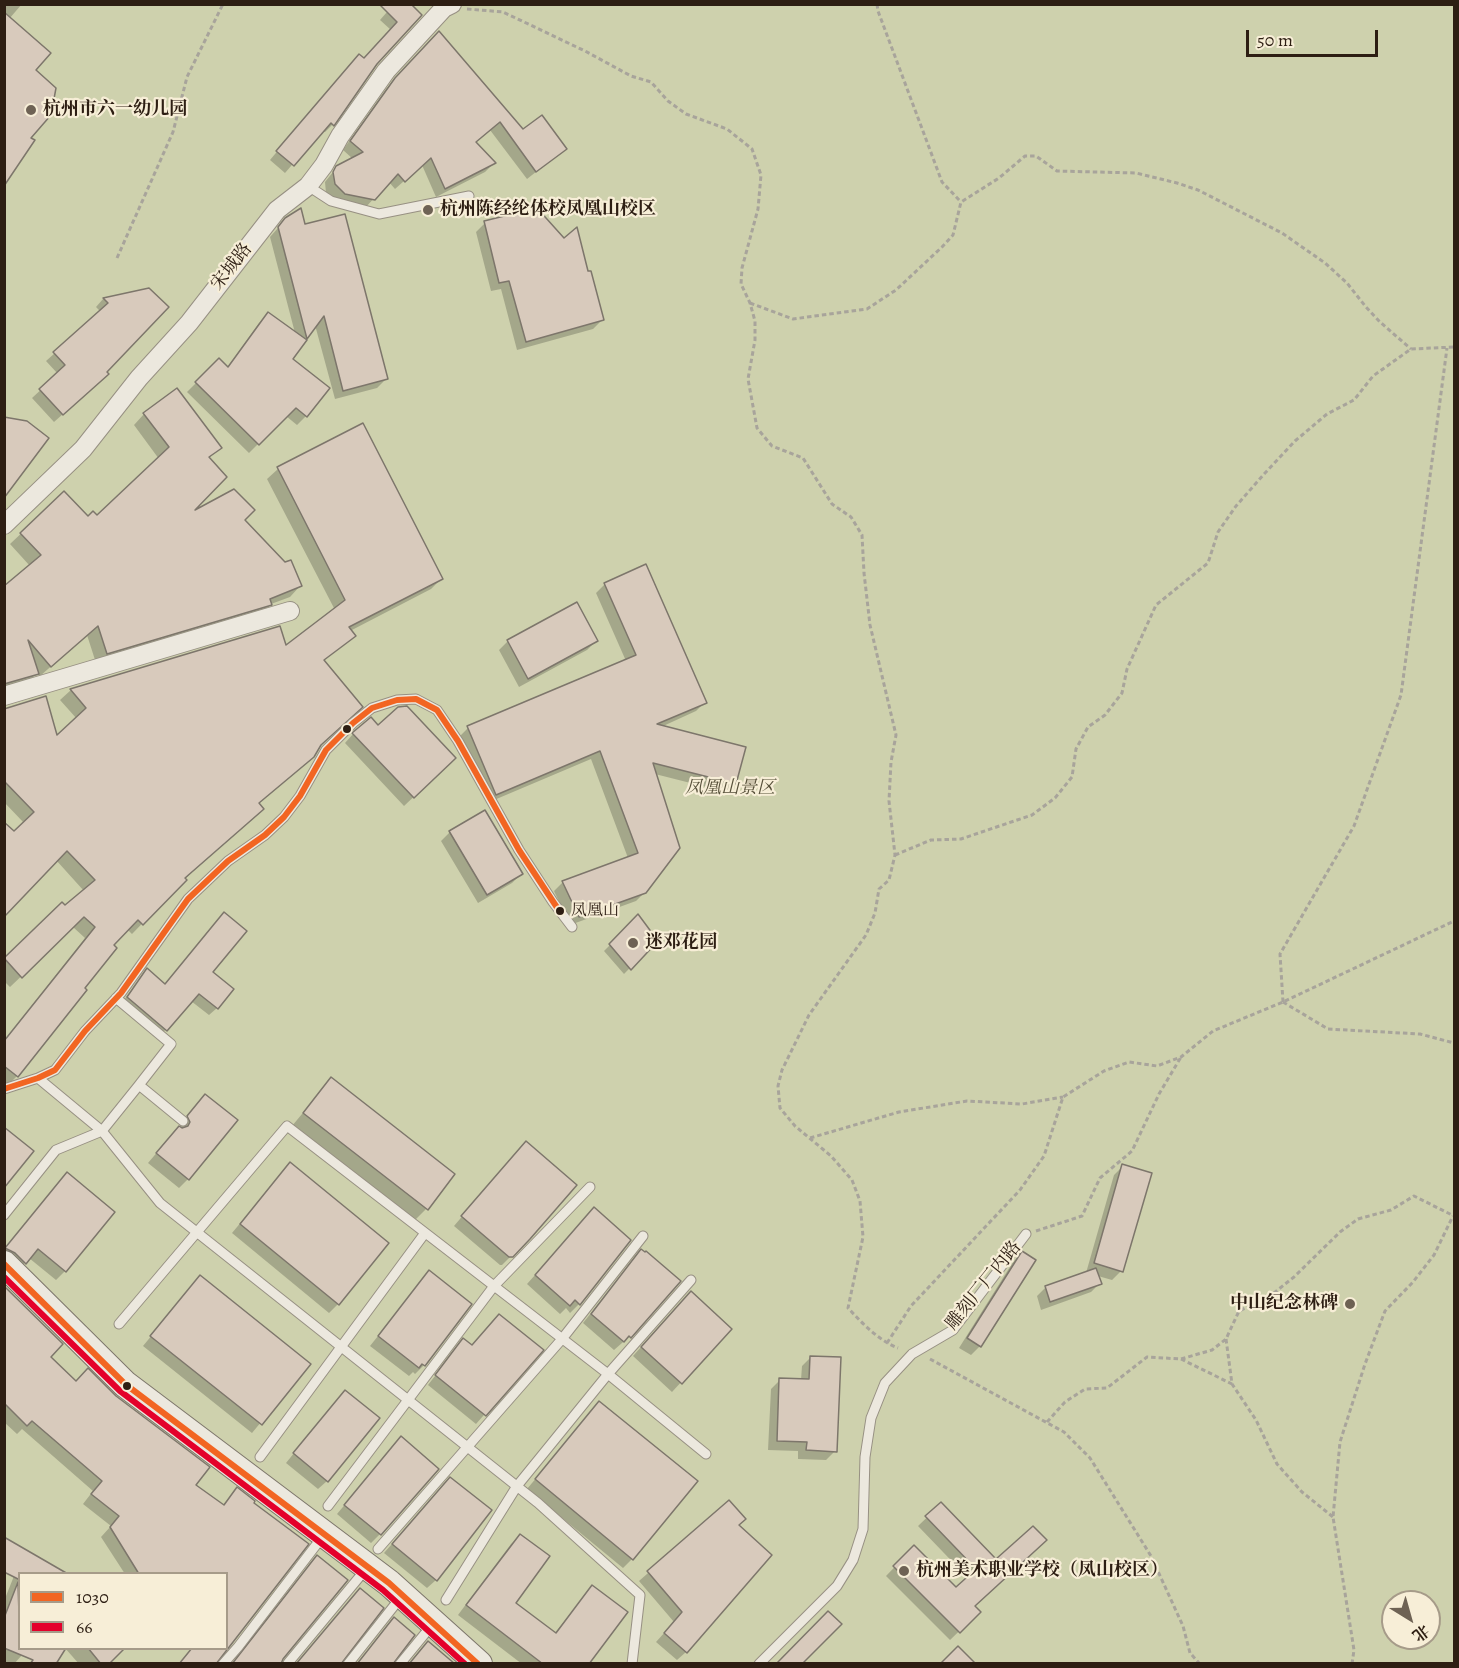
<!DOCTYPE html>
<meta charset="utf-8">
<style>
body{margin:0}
#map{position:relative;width:1459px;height:1668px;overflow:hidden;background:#e8e0cc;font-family:Alegreya,"Noto Serif SC",serif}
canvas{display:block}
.frame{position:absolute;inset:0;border:6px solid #2d1e13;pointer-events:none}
.legend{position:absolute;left:18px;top:1572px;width:210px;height:78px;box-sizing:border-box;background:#f7eed7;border:2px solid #a69b89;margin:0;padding:8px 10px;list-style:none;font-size:18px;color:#2d1e13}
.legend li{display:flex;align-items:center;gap:12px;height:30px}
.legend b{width:30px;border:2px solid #a69b89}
.north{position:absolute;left:1381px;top:1590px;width:60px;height:60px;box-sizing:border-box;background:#f7eed7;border:2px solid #a69b89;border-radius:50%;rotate:143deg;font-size:16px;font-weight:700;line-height:24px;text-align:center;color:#2d1e13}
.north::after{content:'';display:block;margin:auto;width:21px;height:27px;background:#6e6254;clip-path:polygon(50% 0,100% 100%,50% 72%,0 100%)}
.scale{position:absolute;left:1246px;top:30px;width:132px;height:27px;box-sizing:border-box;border:3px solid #2d1e13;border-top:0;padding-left:8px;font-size:18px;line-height:21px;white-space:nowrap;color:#2d1e13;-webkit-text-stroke:4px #f7eed7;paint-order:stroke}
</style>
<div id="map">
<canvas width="1459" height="1668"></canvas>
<div class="frame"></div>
<ul class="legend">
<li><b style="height:8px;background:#f26522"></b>1030</li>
<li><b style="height:8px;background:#e4002b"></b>66</li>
</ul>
<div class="north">北</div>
<div class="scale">50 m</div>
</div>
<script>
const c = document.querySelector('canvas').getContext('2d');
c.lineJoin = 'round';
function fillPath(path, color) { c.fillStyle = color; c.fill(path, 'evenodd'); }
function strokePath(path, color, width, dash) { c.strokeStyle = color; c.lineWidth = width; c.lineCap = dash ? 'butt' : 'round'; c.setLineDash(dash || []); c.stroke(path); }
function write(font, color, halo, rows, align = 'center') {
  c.font = font + ' Alegreya,"Noto Serif SC",serif'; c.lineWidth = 4.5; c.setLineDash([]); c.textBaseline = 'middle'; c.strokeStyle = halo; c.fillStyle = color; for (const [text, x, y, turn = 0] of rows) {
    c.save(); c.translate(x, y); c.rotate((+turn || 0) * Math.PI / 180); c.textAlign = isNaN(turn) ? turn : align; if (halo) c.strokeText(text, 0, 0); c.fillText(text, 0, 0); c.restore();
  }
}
fillPath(new Path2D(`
 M5 5H1454V1663L5 1664ZM20 1574H226V1648H20ZM1393 1602H1429V1638H1393Z`), '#ced1ad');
fillPath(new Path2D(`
 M4 4H22L9 19 34 71 29 138 4 183Z
 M394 4H408L376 63 332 125 325 132 322 130 285 173 270 160 351 63 364 60 391 30 380 20Z
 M430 41 523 131 565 149 527 179 490 130 475 143 494 163 485 172 436 197 422 165 395 189 389 182 365 208 336 203 326 193 325 182 337 167 353 159 343 150 386 89Z
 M286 219 304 226 386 379 377 388 335 399 315 325 291 359 306 416 297 425 286 416 249 453 187 392 219 360 227 368 259 323 268 314 295 333 270 237Z
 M485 223 587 273 602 320 593 329 517 350 501 289 491 291 476 232Z
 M148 290 99 382 54 422 32 398 58 374 46 361 101 312 96 307 103 299Z
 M144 414 220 448 208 459 189 514 243 520 300 586 290 597 271 604 260 615 96 663 87 635 40 676 37 673 26 684 4 691V584L6 586 30 566 10 544 64 493 88 518 96 517 159 459 134 425Z
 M278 469 441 579 431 589 350 631 354 636 323 661 319 746 313 756 258 804 132 934 127 929 112 945 17 1076 7 1086 4 1085V1041L85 938 73 927 10 987 4 981V960L62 904 65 907 84 891 56 860 14 833 24 823 4 802V711L57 738 77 719 60 700 71 690 279 628 285 648 335 610 267 479Z
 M605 584 705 702 696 711 661 727 735 783 726 792 655 774 645 892 636 901 570 925 554 891 563 882 628 858 591 759 487 803 459 737 468 728 626 661 596 593Z
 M508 641H596L587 650 519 687 499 650Z
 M378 728 445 767 404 806 345 743 353 734Z
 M450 832 521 874 512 883 478 903 441 841Z
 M224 914 211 973 217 1008 209 1015 191 1001 158 1038 120 1005 147 970 164 985Z
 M638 917 656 941 624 974 604 951Z
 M331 1079 453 1174 426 1209 414 1221 292 1126Z
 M205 1096 188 1179 179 1188 148 1163Z
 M517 1152 529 1238 502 1265H500L454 1226Z
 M1123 1166 1121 1271 1112 1280 1098 1276 1100 1283 1091 1292 1041 1310 1037 1296 1046 1287 1086 1273 1114 1175Z
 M282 1173 338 1304 329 1313 232 1233Z
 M59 1183 65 1271 56 1280 29 1258 16 1272 4 1261V1249Z
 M586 1218 579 1304 570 1313 566 1308 560 1314 527 1284Z
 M641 1251 630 1336 614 1350 583 1323Z
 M1022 1253 980 1346 971 1355 959 1348 1013 1262Z
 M429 1272 470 1304 424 1365 415 1374 413 1372 409 1376 370 1346Z
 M200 1277 309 1364 252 1433 143 1346Z
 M4 1287 49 1357 76 1383 194 1485 222 1506 237 1489 226 1574H125L101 1537 111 1526 83 1504 93 1491 22 1429 17 1434 4 1422Z
 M682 1301 730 1329 672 1392 633 1356Z
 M463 1340 471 1347 541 1350 476 1424 428 1385Z
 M811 1357 835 1451 826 1460 798 1459V1451L768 1450 771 1389 780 1380H801L802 1366Z
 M336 1401 327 1481 318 1489 286 1463Z
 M599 1403 632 1559 623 1568 527 1489Z
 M401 1438 380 1534 371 1543 337 1514Z
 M441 1488 436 1580 427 1588 384 1553Z
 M729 1502 686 1652 677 1660 656 1642 674 1622 639 1581Z
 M941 1504 996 1561 973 1606 979 1612 950 1640 886 1576 914 1547 956 1589 968 1578 918 1526Z
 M520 1536 513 1603 554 1634 592 1587 587 1664H522L458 1615 511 1544Z
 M18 1566 20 1648 22 1655 14 1664H4V1601Z
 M394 1619 393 1664H357L385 1628Z
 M65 1648H119L108 1664H79Z`), '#0003');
const building = new Path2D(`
 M379 4H411L422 15 377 64 334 126 331 123 294 166 276 151 359 54 364 58 397 22Z
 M4 12 51 53 36 70 56 88 51 115 31 138 35 140 4 186Z
 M439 31 523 129 542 115 567 149 536 172 500 122 476 142 496 163 445 189 431 158 405 182 398 174 375 200 345 194 335 184 333 172 336 166 363 152 350 141 395 78Z
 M301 208 305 224 345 214 388 379 343 391 324 316 307 339 278 227 285 218Z
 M537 208 564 238 577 227 588 271H591L604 320 526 342 509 281 499 283 484 221Z
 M149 288 169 307 107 372 109 374 63 415 39 389 65 365 53 352 108 303 103 298Z
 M268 312 307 340 293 359 330 388 307 417 296 408 259 445 195 382 219 358 228 367Z
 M177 388 222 448 209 457 227 477 195 510 234 489 255 510 245 520 285 562 291 560 302 586 270 599 272 605 107 654 98 626 51 667 28 640 39 674 4 684V586L41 555 20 533 64 491 88 516 93 511 97 515 169 447 143 413Z
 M4 417 27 421 49 438 4 498Z
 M363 423 443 579 349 627 356 636 324 660 363 707 321 745 314 757 259 803 264 809 185 878 187 880 143 925 138 920 114 945 117 948 85 988 87 990 18 1077 4 1066V1041L95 927 84 917 22 978 4 958 62 902 65 905 95 880 67 851 4 917V822L14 831 34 812 4 781V709L46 696 57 735 86 708 70 689 280 626 286 645 345 600 277 467Z
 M646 564 707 703 657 724 746 747 736 784 653 763 680 848 646 893 579 917 562 881 638 853 600 751 496 795 467 726 636 655 604 583Z
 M577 602 598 641 528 679 507 640Z
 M407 706 456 758 414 798 352 733 371 717 378 725 398 707Z
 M485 810 523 874 487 895 449 831Z
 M224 912 247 931 213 972 234 989 218 1009 199 994 167 1031 127 997 147 968 165 984Z
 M638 914 658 941 631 970 609 944Z
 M331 1077 455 1174 428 1210 303 1113Z
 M205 1094 238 1120 189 1180 156 1153 179 1126 182 1128 188 1126 190 1122 187 1116Z
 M4 1127 34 1151 4 1188Z
 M526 1141 577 1185 530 1239 513 1257H509L461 1216Z
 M290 1162 389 1243 339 1305 240 1224Z
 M1122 1164 1152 1173 1123 1272 1094 1263Z
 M67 1172 115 1212 66 1272 38 1249 26 1264 15 1253 5 1248Z
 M594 1207 631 1240 580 1305 575 1300 570 1306 535 1275Z
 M641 1249 645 1252 646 1251 681 1281 631 1338 629 1336 624 1342 591 1314Z
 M1022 1251 1036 1260 981 1347 967 1338Z
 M1096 1268 1102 1284 1050 1302 1045 1286Z
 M429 1270 472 1304 425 1366 422 1364 419 1368 378 1336Z
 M200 1275 311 1364 262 1425 150 1336Z
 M4 1286 63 1344 51 1357 76 1381 88 1368 116 1396 210 1467 196 1485 224 1505 237 1487 255 1501 254 1503 309 1544 216 1664H179L192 1648H226V1574H139L110 1527 119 1516 91 1494 102 1481 32 1421 27 1426 4 1403Z
 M691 1291 732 1329 682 1384 641 1347Z
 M499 1314 544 1350 486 1416 435 1375 463 1338 472 1345Z
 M810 1356 841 1357 837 1452 806 1450 807 1442 777 1441 779 1378 809 1379Z
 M345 1390 380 1418 328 1482 293 1453Z
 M599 1401 698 1481 633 1560 535 1479Z
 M401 1436 439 1469 381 1535 344 1505Z
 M450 1477 492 1510 437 1581 392 1544Z
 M729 1500 746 1519 739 1525 772 1555 687 1653 664 1633 682 1612 647 1571Z
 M941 1502 996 1559 1033 1526 1047 1540 975 1606 981 1612 960 1633 893 1566 914 1545 956 1587 976 1569 925 1516Z
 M520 1534 550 1556 516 1603 556 1633 592 1585 628 1612 589 1664H543L466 1605Z
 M4 1537 68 1574H20V1580L4 1572Z
 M317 1555 348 1580 283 1659 281 1664H232Z
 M18 1582 20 1648H66L56 1664H30L33 1660 4 1648V1618Z
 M360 1588 384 1608 341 1664H296Z
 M828 1611 842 1624 802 1664H776Z
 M394 1617 415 1635 393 1664H357Z
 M428 1641 455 1664H409Z
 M958 1646 976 1664H940Z
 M88 1648H125L109 1664H101Z`);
fillPath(building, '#d8cabc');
strokePath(building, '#7d766b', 1.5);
const lane = new Path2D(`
 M308 186 331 201 379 214 469 196
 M116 998 171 1044 139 1085 183 1121
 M38 1078 102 1131 139 1085
 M4 1089 38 1078 55 1070 85 1031 121 993 188 899 228 861 265 835 284 817 300 796 326 750 353 723 372 708 397 700 416 699 437 710 458 741 519 850 553 902 572 927
 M4 1215 56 1150 102 1131 160 1203 538 1503 640 1595 632 1664
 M119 1324 287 1126 608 1374 706 1454
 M260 1457 425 1233
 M328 1506 494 1286 590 1187
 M378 1549 562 1339 643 1236
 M446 1600 517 1486 608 1374 691 1280
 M288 1663 366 1569
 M223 1664 238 1647 323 1536
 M348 1664 401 1597
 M400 1664 432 1625
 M759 1664 837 1586 853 1560 863 1529 865 1457 871 1418 885 1383 912 1354 953 1330 1026 1234`);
const street = new Path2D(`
 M4 525 83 449 139 378 189 323 277 210 308 186 324 165 340 136 386 71 444 8 452 4
 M4 696 290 611`);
const secondary = new Path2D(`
 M4 1264 125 1384 389 1583 479 1664`);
strokePath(lane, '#979083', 11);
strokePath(street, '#979083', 20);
strokePath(secondary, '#7d766b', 28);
strokePath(new Path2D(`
 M877 4 878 11 942 182 961 202
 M467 9 503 12 585 51 631 76 651 82 668 101 686 114 727 129 752 149 761 175 758 209 742 268 741 284 750 303 755 321V340L748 379 757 428 772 446 803 458 832 504 851 517 862 535 864 573 870 625 896 735 891 762 889 801 895 855 889 880 879 889 875 913 866 935 809 1015 782 1070 778 1086 780 1108 795 1126 831 1156 852 1180 860 1201 863 1237 848 1308C863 1324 878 1340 898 1348
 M117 258 173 132 187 77 223 4
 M750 303 793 319 867 309 896 290 942 247 953 235 961 202 999 178 1025 156H1036L1057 171 1136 173 1177 183 1198 190 1282 233 1325 263 1347 283 1366 307 1380 322 1411 349
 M895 855 931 840 961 839 1032 815 1055 798 1072 777 1076 749 1088 727 1105 715 1122 693 1127 669 1156 605 1208 563 1218 532 1236 506 1265 473 1295 441 1327 414 1354 400 1373 376 1411 349 1454 347
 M1283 1002 1280 954 1354 826 1401 695 1447 348
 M1283 1002 1328 1029 1420 1034 1454 1043
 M810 1138 899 1112 967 1101 1022 1104 1063 1097
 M1036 1231 1082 1216 1100 1178 1132 1151 1159 1094 1181 1057
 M1226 1339 1232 1384 1256 1420 1277 1464 1302 1492 1333 1517
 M887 1343 911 1306 1020 1190 1044 1156 1063 1097 1104 1071 1129 1062 1157 1066 1181 1057 1213 1031 1283 1002 1454 921
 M930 1359 1064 1432 1090 1458 1151 1556 1183 1626 1190 1653 1200 1664
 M1181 1359 1232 1384
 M1047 1422 1065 1402 1085 1389 1107 1388 1147 1357 1181 1359 1212 1350 1226 1339 1239 1311 1270 1296 1294 1277 1340 1232 1358 1219 1391 1210 1414 1196 1454 1216
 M1352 1664 1354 1650 1333 1517 1340 1442 1365 1364 1385 1311 1413 1282 1434 1255 1453 1216`), '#a8a49b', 3, [4.5, 3]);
strokePath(lane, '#ece8de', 9);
strokePath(street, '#ece8de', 18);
strokePath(secondary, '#ece8de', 26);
strokePath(new Path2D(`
 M4 1089 38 1078 55 1070 85 1031 121 993 188 899 228 861 265 835 284 817 300 796 326 750 353 723 372 708 397 700 416 699 437 710 458 741 519 850 560 912
 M4 1264 125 1384 389 1583 478 1664`), '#f26522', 6);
strokePath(new Path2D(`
 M4 1277 120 1391 383 1590 465 1664`), '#e4002b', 6);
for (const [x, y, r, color] of [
 [31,110,6,"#6e6254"],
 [428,210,6,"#6e6254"],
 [347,729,5,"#2d1e13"],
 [560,911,5,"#2d1e13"],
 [633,943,6,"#6e6254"],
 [1350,1304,6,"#6e6254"],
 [127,1386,5,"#2d1e13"],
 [904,1571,6,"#6e6254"]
]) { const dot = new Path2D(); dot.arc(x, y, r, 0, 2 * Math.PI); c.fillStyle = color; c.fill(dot); strokePath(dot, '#f7eed7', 2); }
write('16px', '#2d1e13', '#f7eed7', [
 ["凤凰山",571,911]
], 'left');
write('bold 18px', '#2d1e13', '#f7eed7', [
 ["杭州市六一幼儿园",43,110],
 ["杭州陈经纶体校凤凰山校区",440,210],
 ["迷邓花园",645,943],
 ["中山纪念林碑",1338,1304,"right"],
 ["杭州美术职业学校（凤山校区）",916,1571]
], 'left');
write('18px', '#2d1e13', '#f7eed7', [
 ["宋城路",232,267,-52],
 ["雕刻厂厂内路",984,1286,-51]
]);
write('italic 18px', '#57503a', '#f7eed7', [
 ["凤凰山景区",730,789]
]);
</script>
